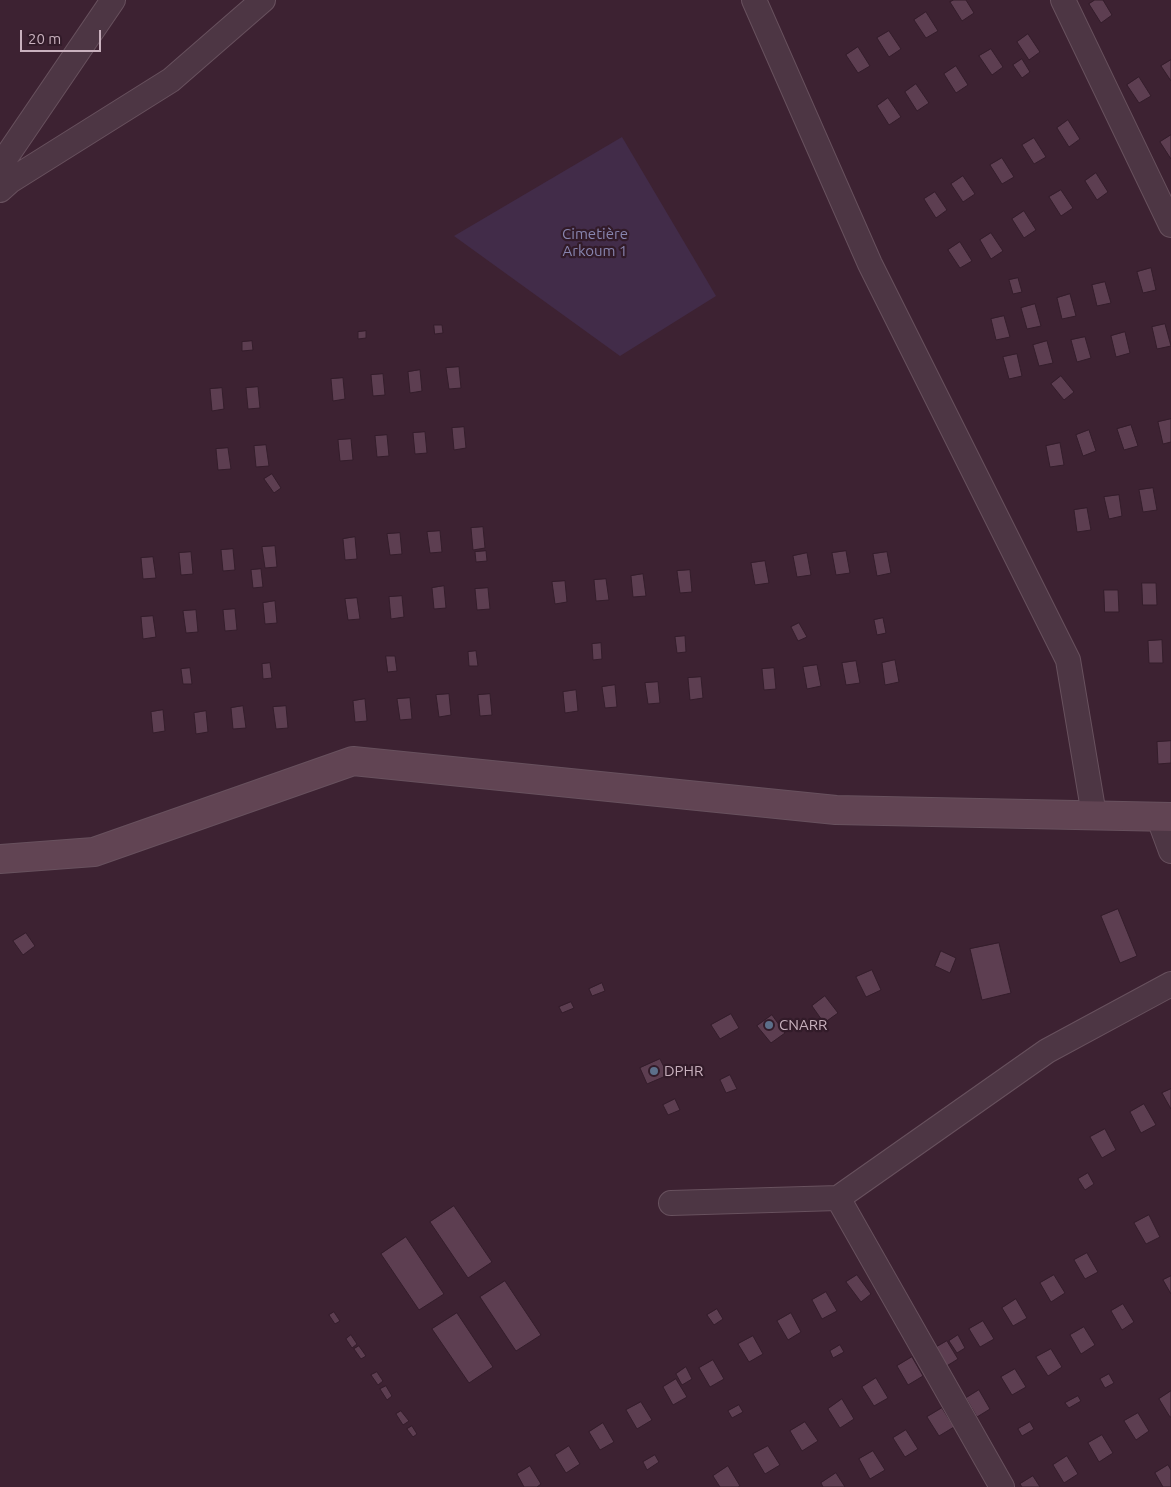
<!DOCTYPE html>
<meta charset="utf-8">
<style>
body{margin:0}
#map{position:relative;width:1171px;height:1487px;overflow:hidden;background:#3d2232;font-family:Ubuntu,sans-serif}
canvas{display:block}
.scale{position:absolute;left:20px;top:30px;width:81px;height:22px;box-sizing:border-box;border:2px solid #c9b1be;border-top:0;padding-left:6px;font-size:15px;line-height:18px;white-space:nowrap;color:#c9b1be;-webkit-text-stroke:4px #321b29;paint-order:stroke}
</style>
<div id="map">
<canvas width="1171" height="1487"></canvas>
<div class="scale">20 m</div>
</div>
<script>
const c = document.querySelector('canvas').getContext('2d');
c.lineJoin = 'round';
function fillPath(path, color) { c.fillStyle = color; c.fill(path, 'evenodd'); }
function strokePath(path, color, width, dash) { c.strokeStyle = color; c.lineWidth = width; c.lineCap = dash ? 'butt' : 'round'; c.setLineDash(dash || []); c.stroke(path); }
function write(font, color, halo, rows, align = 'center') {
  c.font = font + ' Ubuntu,sans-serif'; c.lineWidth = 4.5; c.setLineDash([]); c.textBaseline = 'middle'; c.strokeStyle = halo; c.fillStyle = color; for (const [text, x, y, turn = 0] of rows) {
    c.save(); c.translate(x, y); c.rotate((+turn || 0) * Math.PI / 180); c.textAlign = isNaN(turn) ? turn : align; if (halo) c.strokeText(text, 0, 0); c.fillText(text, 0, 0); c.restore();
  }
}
fillPath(new Path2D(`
 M622 137 716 296 620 356 454 236Z`), '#422c49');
const building = new Path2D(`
 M954 0H966L974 13 962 21 950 2Z
 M1095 0H1103L1112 15 1101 23 1089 4Z
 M926 12 938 31 926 38 914 20Z
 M889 31 901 49 889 57 877 38Z
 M1028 34 1040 52 1029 60 1017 42Z
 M858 47 870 66 858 73 846 55Z
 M991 49 1003 67 992 75 979 56Z
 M1022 59 1030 72 1022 78 1013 65Z
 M1171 60V81L1161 66Z
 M956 66 968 85 956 93 944 74Z
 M1139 77 1151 96 1139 103 1127 85Z
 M916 84 929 103 917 111 905 92Z
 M888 98 901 117 889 125 877 106Z
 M1068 120 1080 139 1069 147 1057 128Z
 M1171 135V159L1160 142Z
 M1034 138 1046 157 1034 164 1022 145Z
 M1002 158 1014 177 1002 184 990 165Z
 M1096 173 1108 192 1097 200 1085 181Z
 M963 176 975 194 963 202 951 184Z
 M1061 190 1073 208 1061 216 1049 197Z
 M935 192 947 210 936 218 924 199Z
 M1024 211 1036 230 1024 238 1012 219Z
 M991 233 1003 251 991 259 980 240Z
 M960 242 972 261 960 268 948 250Z
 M1151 268 1156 290 1143 293 1137 272Z
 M1018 278 1022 292 1013 294 1009 280Z
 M1105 282 1111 303 1097 306 1092 285Z
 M1070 294 1076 316 1062 319 1057 298Z
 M1035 304 1041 326 1027 329 1021 308Z
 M1004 316 1010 337 996 340 991 319Z
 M1165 324 1171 346 1157 349 1152 327Z
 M434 325H442L443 333 435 334Z
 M366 331V338L358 339V332Z
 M1125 332 1130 353 1116 357 1111 336Z
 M1085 337 1091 358 1077 362 1071 340Z
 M252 341 253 350 242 351V342Z
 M1047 341 1053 363 1039 366 1033 345Z
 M1017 354 1022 376 1009 379 1003 357Z
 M459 367 461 388 449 389 446 368Z
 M420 370 422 391 410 393 408 372Z
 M383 374 385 395 373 396 371 375Z
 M1061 376 1074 392 1064 400 1051 384Z
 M343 378 345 399 333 401 331 379Z
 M258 387 260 408 248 409 246 388Z
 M222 388 224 409 212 411 210 389Z
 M1171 419V442L1163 444 1158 422Z
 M1131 425 1138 446 1124 450 1117 429Z
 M464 427 466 448 454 450 452 428Z
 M1089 430 1096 451 1083 456 1076 435Z
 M425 432 427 453 415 454 413 433Z
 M387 435 389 456 377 457 375 436Z
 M351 439 353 460 340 461 338 440Z
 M1060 443 1064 465 1050 467 1046 446Z
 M266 445 269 466 256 467 254 446Z
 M228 448 231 469 218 470 216 449Z
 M272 474 281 488 274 493 264 479Z
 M1153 488 1157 510 1143 512 1139 490Z
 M1119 495 1122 516 1109 519 1104 497Z
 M1087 508 1091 530 1077 532 1074 510Z
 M483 527 485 548 473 550 471 528Z
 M440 531 442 552 430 553 427 532Z
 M400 533 402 554 390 555 387 534Z
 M355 537 357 559 345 560 343 539Z
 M275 546 277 567 265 568 262 547Z
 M233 549 235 570 223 571 221 550Z
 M486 551 487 561 476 562 475 552Z
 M846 551 850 573 836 575 832 553Z
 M191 552 193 574 181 575 179 553Z
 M887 552 891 573 877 576 873 554Z
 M807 553 811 575 797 577 793 556Z
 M153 557 156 578 143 579 141 558Z
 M765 561 769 583 755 585 751 563Z
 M261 569 263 587 253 588 251 570Z
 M690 570 692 592 680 593 677 571Z
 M643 574 646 596 633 597 631 576Z
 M606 579 609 600 596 601 594 580Z
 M565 581 567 602 555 604 552 582Z
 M1142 583H1156L1157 605H1143Z
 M444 586 446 608 434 609 432 588Z
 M488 588 490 609 477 610 475 589Z
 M1104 590H1118L1119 612H1105Z
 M402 596 404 617 391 619 389 597Z
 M357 598 360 619 348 620 345 599Z
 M275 601 277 623 265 624 263 603Z
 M235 609 237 630 225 631 223 610Z
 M196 610 198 632 186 633 183 611Z
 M153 616 156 637 143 639 141 617Z
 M883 618 886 633 877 635 874 620Z
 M799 623 807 637 798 641 791 627Z
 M685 636 686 652 677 653 675 637Z
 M1162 640 1163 663H1149L1148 641Z
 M601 643 602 659 593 660 592 644Z
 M476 651 478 666H469L468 652Z
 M386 656H395L397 671 388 672Z
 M895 660 899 682 885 685 882 663Z
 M856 661 860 683 846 685 842 663Z
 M270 663 272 678 263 679 262 664Z
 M817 665 821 686 807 689 803 667Z
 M190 668 192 684H183L181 669Z
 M774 668 776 689 764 690 762 669Z
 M701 677 703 698 690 700 688 678Z
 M658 682 660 703 648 704 645 683Z
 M615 685 617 707 605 708 602 687Z
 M576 690 578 711 565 713 563 692Z
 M449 694 451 715 439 717 436 695Z
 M490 694 492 715 480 716 478 695Z
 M410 698 412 719 400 720 397 699Z
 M365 699 367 721 355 722 353 701Z
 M243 706 246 728 233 729 231 708Z
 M286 706 288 728 276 729 273 707Z
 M163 710 165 731 153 733 151 712Z
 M206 711 208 732 196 734 194 713Z
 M1171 741V763L1158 764 1157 742Z
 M1118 909 1137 956 1120 963 1101 916Z
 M26 933 35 946 23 955 13 941Z
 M999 943 1011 993 982 1000 970 949Z
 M941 951 956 958 950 973 935 966Z
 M872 970 881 990 866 997 856 977Z
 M602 983 605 991 592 996 589 989Z
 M825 996 838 1013 824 1023 812 1006Z
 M571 1002 574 1008 562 1013 559 1007Z
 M731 1014 739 1028 720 1039 711 1025Z
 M772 1015 785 1033 771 1043 757 1026Z
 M660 1059 668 1075 647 1084 640 1068Z
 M730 1075 737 1089 726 1093 720 1080Z
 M1171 1089V1109L1162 1093Z
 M675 1099 680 1110 668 1115 663 1105Z
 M1144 1104 1156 1125 1141 1133 1130 1112Z
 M1105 1129 1116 1150 1102 1158 1090 1137Z
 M1088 1173 1094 1184 1085 1190 1078 1179Z
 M454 1206 492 1262 468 1278 430 1222Z
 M1149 1215 1160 1237 1146 1244 1134 1223Z
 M406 1237 444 1294 419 1310 381 1254Z
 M1087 1253 1098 1272 1085 1279 1074 1260Z
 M857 1275 871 1294 861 1302 846 1282Z
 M1054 1275 1065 1293 1051 1302 1040 1283Z
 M1171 1276V1294L1163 1280Z
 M505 1281 541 1335 516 1351 480 1297Z
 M826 1292 837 1311 822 1319 812 1300Z
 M1016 1299 1027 1318 1013 1326 1002 1308Z
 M1123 1304 1134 1322 1122 1330 1111 1311Z
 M717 1309 723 1319 714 1325 707 1315Z
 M334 1312 340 1321 335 1324 329 1315Z
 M457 1313 493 1367 469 1383 432 1329Z
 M791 1313 801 1332 788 1340 777 1321Z
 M983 1321 994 1339 980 1347 969 1329Z
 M1084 1327 1095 1345 1081 1354 1070 1335Z
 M351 1335 357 1344 352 1348 346 1339Z
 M958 1335 965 1348 957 1353 949 1341Z
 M753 1336 763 1354 749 1362 738 1344Z
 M947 1341 958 1359 945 1367 933 1349Z
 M840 1345 844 1352 833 1358 830 1351Z
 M359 1346 366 1356 361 1359 354 1349Z
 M1051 1349 1062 1367 1048 1376 1036 1357Z
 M912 1357 923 1376 908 1385 897 1366Z
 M713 1360 724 1379 710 1387 699 1368Z
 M686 1367 692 1379 682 1385 676 1374Z
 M1015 1369 1026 1387 1012 1395 1001 1377Z
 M377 1372 383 1381 378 1385 371 1375Z
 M1109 1374 1114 1383 1105 1388 1100 1379Z
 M876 1378 888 1398 874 1406 862 1387Z
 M676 1379 687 1397 673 1405 663 1387Z
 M386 1386 392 1396 387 1400 380 1389Z
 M979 1390 990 1409 977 1417 966 1398Z
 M1171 1391V1417H1170L1159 1399Z
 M1078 1396 1081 1401 1069 1408 1065 1403Z
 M842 1399 854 1419 840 1428 828 1409Z
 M641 1402 652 1420 637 1429 626 1410Z
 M739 1405 743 1412 732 1418 728 1411Z
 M942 1408 954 1427 939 1436 927 1417Z
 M401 1411 409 1421 403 1425 396 1414Z
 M1138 1413 1149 1431 1136 1440 1124 1421Z
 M805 1422 818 1441 802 1451 790 1431Z
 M1030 1422 1034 1429 1022 1436 1018 1429Z
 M603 1423 614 1442 600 1450 589 1432Z
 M412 1426 417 1434 413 1437 407 1429Z
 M906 1430 918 1449 905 1457 893 1438Z
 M1102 1435 1113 1453 1099 1462 1088 1443Z
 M569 1446 580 1464 566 1473 555 1455Z
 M768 1446 780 1465 765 1474 753 1454Z
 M873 1451 885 1470 870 1479 859 1459Z
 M655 1455 659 1462 647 1470 643 1462Z
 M1067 1456 1078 1474 1064 1483 1053 1465Z
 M1168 1465 1171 1470V1487H1163L1155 1473Z
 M530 1466 541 1484 537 1487H524L517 1474Z
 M728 1466 740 1486 738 1487H720L713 1476Z
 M836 1473 845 1487H823L821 1483Z
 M1033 1476 1040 1487H1022L1020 1484Z`);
fillPath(building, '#5d3e51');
strokePath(building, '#341d2b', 1);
const minor = new Path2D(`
 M754 0 870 264 1068 660 1094 815
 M1063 0 1171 225
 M0 166 113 0
 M0 190 10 181 171 80 263 0
 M1158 816 1171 851
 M838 1198 1002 1487
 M671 1203 838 1198 1047 1051 1171 984`);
const secondary = new Path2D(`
 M0 859 94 852 353 761 836 810 1171 817`);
strokePath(minor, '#68515e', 26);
strokePath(secondary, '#68515e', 30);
strokePath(minor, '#4d3644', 24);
strokePath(secondary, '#614453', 28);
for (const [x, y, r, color] of [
 [769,1025,5,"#5c6f8a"],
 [654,1071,5,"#5c6f8a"]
]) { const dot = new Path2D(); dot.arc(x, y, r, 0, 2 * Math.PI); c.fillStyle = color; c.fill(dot); strokePath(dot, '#321b29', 2); }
write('15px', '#8885af', '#321b29', [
 ["Cimetière",595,234],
 ["Arkoum 1",595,251]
]);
write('15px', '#c9b1be', '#321b29', [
 ["CNARR",779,1025],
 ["DPHR",664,1071]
], 'left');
</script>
